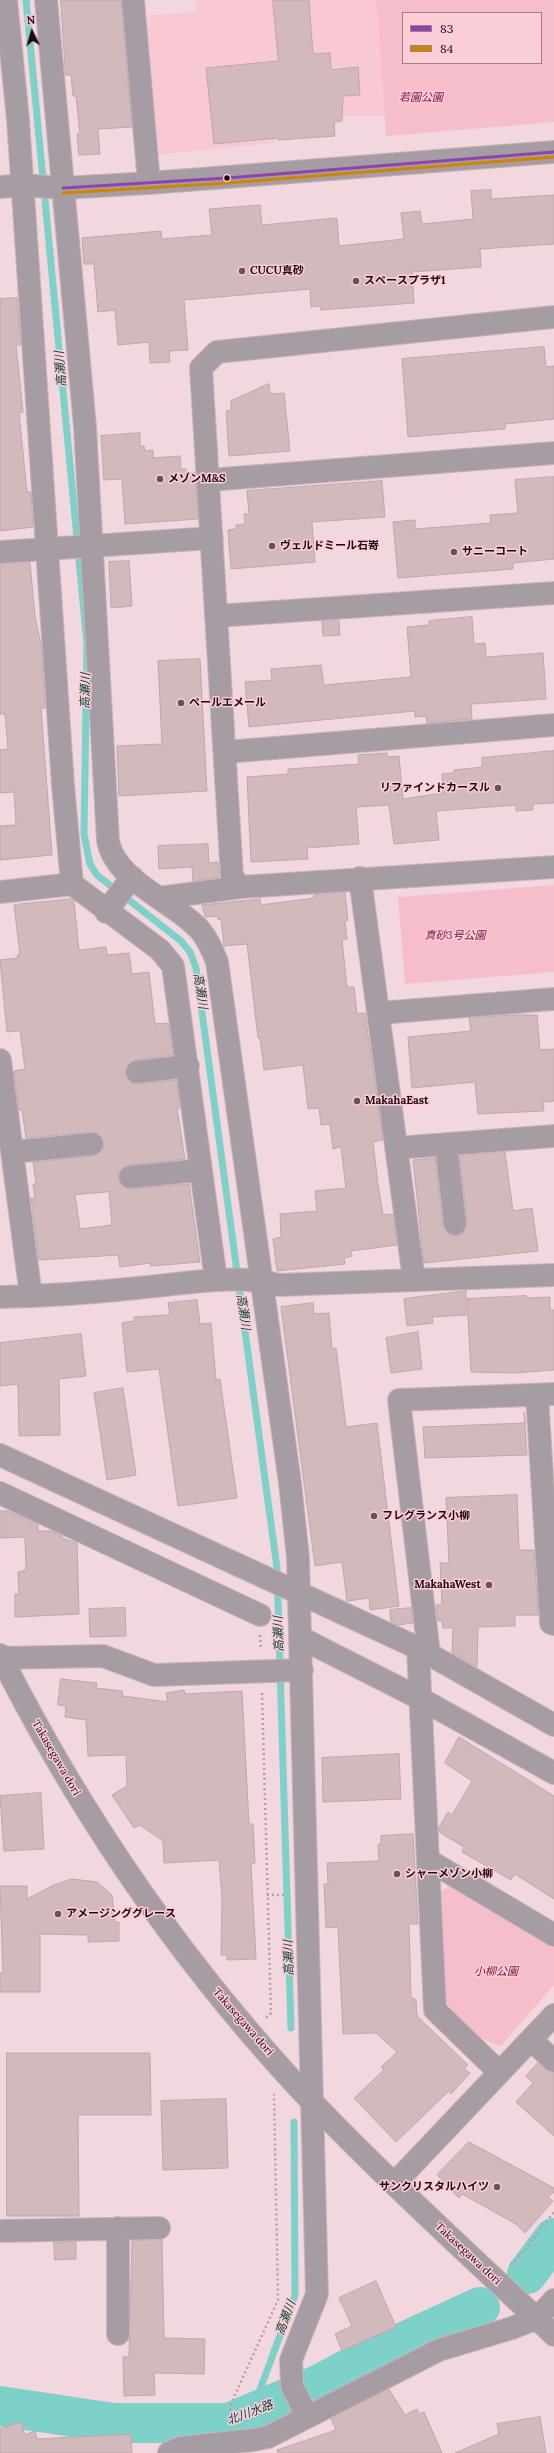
<!DOCTYPE html>
<meta charset="utf-8">
<style>
body{margin:0}
#map{position:relative;width:554px;height:2453px;overflow:hidden;background:#f2d8de;font-family:Lora,serif}
canvas{display:block}
.legend{position:absolute;left:402px;top:12px;width:140px;height:52px;box-sizing:border-box;background:#fcced8;border:1px solid #a47e87;margin:0;padding:5px 7px;list-style:none;font-size:12px;color:#20070e}
.legend li{display:flex;align-items:center;gap:8px;height:20px}
.legend b{width:20px;border:1px solid #a47e87}
.north{position:absolute;left:12px;top:12px;width:40px;height:40px;-webkit-text-stroke:3px #fcced8;paint-order:stroke;rotate:355deg;font-size:11px;font-weight:700;line-height:16px;text-align:center;color:#20070e}
.north::after{content:'';display:block;margin:auto;width:14px;height:18px;background:#20070e;clip-path:polygon(50% 0,100% 100%,50% 72%,0 100%)}
</style>
<div id="map">
<canvas width="554" height="2453"></canvas>
<ul class="legend">
<li><b style="height:5px;background:#8e44ad"></b>83</li>
<li><b style="height:5px;background:#cc8603"></b>84</li>
</ul>
<div class="north">N</div>
</div>
<script>
const c = document.querySelector('canvas').getContext('2d');
c.lineJoin = 'round';
function fillPath(path, color) { c.fillStyle = color; c.fill(path, 'evenodd'); }
function strokePath(path, color, width, dash) { c.strokeStyle = color; c.lineWidth = width; c.lineCap = dash ? 'butt' : 'round'; c.setLineDash(dash || []); c.stroke(path); }
function write(font, color, halo, rows, align = 'center') {
  c.font = font + ' Lora,"Noto Sans JP",serif'; c.lineWidth = 3; c.setLineDash([]); c.textBaseline = 'middle'; c.strokeStyle = halo; c.fillStyle = color; for (const [text, x, y, turn = 0] of rows) {
    c.save(); c.translate(x, y); c.rotate((+turn || 0) * Math.PI / 180); c.textAlign = isNaN(turn) ? turn : align; if (halo) c.strokeText(text, 0, 0); c.fillText(text, 0, 0); c.restore();
  }
}
fillPath(new Path2D(`
 M196 0H264L265 2V0H376L384 116H273L275 143 157 155 147 15 196 12Z`), '#f9c9d3');
fillPath(new Path2D(`
 M376 0H554V122L386 136ZM403 13H541V63H403Z
 M554 885V972L405 984 398 897Z
 M453 1884 554 1947V1985L501 2046C478 2041 457 2020 445 2000L438 1893Z`), '#f6becb');
strokePath(new Path2D(`
 M26 0 87 644 84 834 90 864 97 875 181 941 190 952 196 968 277 1568 291 2028
 M251 2414 295 2295 294 2122`), '#7dd1c9', 7);
strokePath(new Path2D(`
 M527 2274 554 2238
 M0 2406 113 2423H229L318 2385 367 2359 480 2307`), '#7dd1c9', 40);
const building = new Path2D(`
 M61 0H121L132 127 98 129 100 154 79 155 77 134H80L76 96H73L71 75H66Z
 M273 0H309L313 54 330 53 331 70 358 67 360 95 343 96 342 121 334 122 335 136 278 140V138L214 144 206 68 278 61Z
 M491 190V199L554 195V244L480 249 481 267 412 272 414 303 321 310 320 306 311 307 310 289 184 300 188 350 169 351 170 362 150 363 149 342 118 345 115 310 98 312 94 264H84L82 238 161 231 162 239 212 235 209 209 260 205 262 225 337 218 339 246 404 239 401 213 420 211 422 224 473 219 471 191Z
 M17 298 21 345H16L23 412 19 413 27 492H31L33 527 0 531V299Z
 M544 347 546 367 554 366V419L505 424V429L408 437 402 359Z
 M269 384 270 394 284 393 290 451 229 456 226 411 231 410V401Z
 M140 433V446H144L145 451 153 450V458L180 456 181 469H186V473L195 472 198 519 125 524 122 479 104 480 101 436Z
 M554 477V559L513 563V569L398 578 393 522 415 520V529L491 523 490 515 518 513 515 480Z
 M382 481 385 517 312 522 315 562 231 569 228 530 236 529V525L245 524 244 514H249L247 491Z
 M129 561 132 606 111 608 109 562Z
 M30 563 35 616 41 645 45 708H41L52 855 0 860V826L16 825 14 792 0 793V750L8 749 5 714H0V564Z
 M472 617 474 644 485 643 486 657 543 653 546 699 471 704 472 719 427 723 426 716 415 717V711L249 727 245 682 272 680 271 669 321 665 324 685 411 677 407 627 429 625V621Z
 M339 620 340 635 323 636 322 621Z
 M200 659 207 791 119 796 117 746 162 744 158 661Z
 M554 751V803L533 804V810L516 811V805L436 811 439 840 394 844 389 805 356 807 359 844 307 848 308 859 251 862 247 777 288 774V769L359 764 358 755 387 753V757L399 756 403 799 443 793 442 774 454 773V770L482 767V758Z
 M208 844 209 863 218 862 219 877 193 881 192 867 159 869 158 846Z
 M345 893 348 920 345 921 347 939 342 940 347 987H354L357 1014 365 1013 383 1140 373 1142 378 1184 383 1215 393 1214 397 1245 351 1251 352 1256 344 1258 345 1264 277 1271 273 1239 281 1237 280 1214 317 1211 315 1191 346 1188 341 1147 333 1149 330 1124 321 1125 319 1108 308 1109 303 1065 264 1070 260 1038H258L247 944 224 946 221 919 218 920V916L205 917 202 905 260 899 261 905 314 898V895Z
 M72 899 74 901 79 950 106 947 107 955 129 953 132 974 149 972 155 1024 168 1023 173 1055 135 1060 126 1067 125 1074 132 1083 138 1084 176 1080 180 1108H177L185 1159 128 1165 119 1172 118 1179 125 1188 131 1189 189 1184 200 1262 151 1266 150 1263 120 1267 118 1255 39 1260 31 1198H35L33 1184H36L33 1162 94 1156 103 1149 104 1142 97 1133 91 1132 26 1138 22 1110H19L14 1071 25 1069 20 1031 7 1032 0 960 18 958 17 955H20L14 905ZM109 1192 112 1225 80 1229 75 1195Z
 M514 1015H537L540 1050 554 1049V1101L543 1102 544 1111 478 1114 475 1082 412 1088 408 1037 471 1031 469 1018Z
 M505 1152 513 1211 532 1208 538 1251 424 1263 413 1160 435 1158 443 1226 450 1235 456 1236 463 1234 467 1223 460 1156Z
 M466 1291V1315L432 1317 433 1323 407 1326 404 1299Z
 M526 1296V1298L550 1297V1310H554V1370L513 1373 471 1372 467 1299Z
 M197 1300 200 1324 211 1323 216 1380 220 1379 237 1498 178 1506 159 1369 127 1372 122 1323 134 1321V1317L168 1315 170 1314 168 1303Z
 M313 1303 314 1314 329 1313 332 1349 336 1348 346 1427 377 1423 399 1606 370 1610 369 1598 347 1601 342 1562 315 1566 281 1307Z
 M418 1332 422 1369 391 1373 386 1338Z
 M81 1334 86 1376 59 1379 60 1435 19 1436 18 1384 0 1386V1343Z
 M123 1388 136 1475 107 1480 94 1393Z
 M524 1412 527 1455 425 1458 423 1427 525 1423Z
 M517 1495 519 1550H534L538 1615H515V1626L478 1627 477 1667 452 1653 453 1628H443L442 1621H438L436 1605 442 1604 440 1563H449L446 1498Z
 M0 1511H8L38 1524V1531H51L62 1536V1538L77 1543 79 1614 15 1617V1594H19L18 1572 26 1570 25 1537 0 1538Z
 M125 1608 126 1636 90 1637 89 1609Z
 M411 1608 413 1623 398 1625 391 1622 390 1610Z
 M61 1679 97 1683 96 1688 122 1691 123 1696 168 1702 166 1693 184 1690 185 1694 242 1691 249 1824H253L255 1863 251 1864 256 1959 227 1960V1955H221L222 1898 219 1860 164 1863 163 1841 140 1825 134 1828 112 1795 127 1786 126 1755 88 1756 86 1720 65 1717 66 1706 58 1705Z
 M459 1737 554 1796V1899L515 1874 511 1880 462 1852 464 1847 439 1832V1827L448 1812 452 1815 472 1781 445 1763Z
 M399 1754 401 1799 323 1802 322 1758Z
 M41 1793 44 1849 4 1851 0 1796Z
 M413 1834 418 1924H409L411 1997 416 2000 417 2016 468 2065 464 2069 470 2073 451 2094 449 2091 396 2142 354 2098 384 2070 381 2067 397 2052 376 2033 343 2034 338 1927 326 1928 324 1884H328L327 1863 379 1861 378 1844H381V1836Z
 M72 1879 97 1882 112 1895 115 1922H119V1941L88 1942V1935L40 1934V1992H0V1973H3L0 1886H27V1899L54 1885Z
 M7 2053H150L151 2115H78L79 2216H7Z
 M538 2063 546 2070 554 2073V2136L516 2102 533 2083 526 2076Z
 M226 2099 228 2168 163 2170 161 2101Z
 M469 2142 554 2188V2192L548 2197 553 2201 525 2233 516 2224 462 2194 459 2198 437 2175Z
 M162 2240 164 2338 205 2339 204 2374 154 2373 155 2395 124 2396 123 2357H129L132 2241Z
 M54 2242H76V2259L55 2260Z
 M376 2281 396 2327 342 2351 335 2334 352 2326 339 2298Z
 M389 2389 405 2415 417 2409 419 2414 424 2412 442 2453H278L277 2450 336 2430 331 2419Z
 M540 2417 546 2453H455L499 2434 497 2424Z
 M21 2422 25 2435 35 2431 37 2439 131 2434 132 2453H0V2429Z`);
fillPath(building, '#d2b9bb');
strokePath(building, '#bfa6a8', 1);
const minor = new Path2D(`
 M6 0 18 120 63 785 72 884 160 950 173 966 216 1280
 M46 0 85 427 108 841C116 882 174 901 200 930 208 940 213 951 217 962L290 1483 298 1558 317 2294 291 2360 292 2386 307 2417
 M133 0 149 183
 M0 187 22 185 63 188 149 183 554 152
 M554 317 217 352 201 368 232 877 241 887 554 867
 M209 480 554 453
 M0 552 212 538
 M216 616 554 593
 M226 752 554 725
 M360 878 414 1280
 M0 892 72 884
 M159 898 241 887
 M106 912 132 877
 M379 1013 554 999
 M0 1060 31 1296
 M137 1072 188 1066
 M446 1144 455 1224
 M396 1148 554 1136
 M12 1152 92 1144
 M130 1177 201 1170
 M0 1297C46 1296 91 1293 137 1288 183 1284 234 1273 279 1285L554 1275
 M537 1395 551 1623 554 1624
 M0 1455 418 1648 554 1725
 M0 1493 260 1615
 M301 1638 421 1699 554 1773
 M418 1648 435 2010 499 2072
 M429 1654 399 1400 554 1394
 M0 1655C82 1818 188 1971 314 2104 391 2184 473 2258 554 2335
 M0 1658 103 1656 154 1675 302 1670
 M428 1860 554 1935
 M531 2040 554 2061
 M394 2184 554 2015
 M118 2228V2334
 M0 2231 159 2228
 M169 2453 180 2448 253 2440 268 2437 439 2350 512 2328 537 2318 554 2300`);
strokePath(minor, '#cab5b9', 24);
strokePath(new Path2D(`
 M260 1635 261 1650
 M262 1693 271 2013 266 2018
 M267 1895H285
 M511 2264 525 2250 554 2212
 M232 2420 230 2406 278 2300 274 2094`), '#b0a1a7', 2.5, [2, 3]);
strokePath(minor, '#a69ca3', 22);
strokePath(new Path2D(`
 M63 188 227 178 554 152`), '#8e44ad', 3);
strokePath(new Path2D(`
 M63 193 227 183 554 157`), '#cc8603', 3);
for (const [x, y, r, color] of [
 [227,178,3.5,"#20070e"],
 [242,271,4,"#6a5057"],
 [356,281,4,"#6a5057"],
 [160,479,4,"#6a5057"],
 [272,546,4,"#6a5057"],
 [454,552,4,"#6a5057"],
 [181,703,4,"#6a5057"],
 [498,788,4,"#6a5057"],
 [357,1101,4,"#6a5057"],
 [374,1516,4,"#6a5057"],
 [489,1585,4,"#6a5057"],
 [397,1874,4,"#6a5057"],
 [58,1914,4,"#6a5057"],
 [497,2187,4,"#6a5057"]
]) { const dot = new Path2D(); dot.arc(x, y, r, 0, 2 * Math.PI); c.fillStyle = color; c.fill(dot); strokePath(dot, '#fcced8', 1.5); }
write('italic 11px', '#7f0f3b', '#fcced8', [
 ["若園公園",421,98],
 ["真砂3号公園",455,936],
 ["小柳公園",496,1972]
]);
write('bold 11px', '#20070e', '#fcced8', [
 ["CUCU真砂",250,271],
 ["スペースプラザ1",364,281],
 ["メゾンM&S",168,479],
 ["ヴェルドミール石嵜",280,546],
 ["サニーコート",462,552],
 ["ペールエメール",189,703],
 ["リファインドカースル",490,788,"right"],
 ["MakahaEast",365,1101],
 ["フレグランス小柳",382,1516],
 ["MakahaWest",481,1585,"right"],
 ["シャーメゾン小柳",405,1874],
 ["アメージンググレース",66,1914],
 ["サンクリスタルハイツ",489,2187,"right"]
], 'left');
write('11px', '#20070e', '#fcced8', [
 ["Takasegawa dori",56,1758,60],
 ["Takasegawa dori",243,2022,49],
 ["Takasegawa dori",468,2254,43]
]);
write('italic 12px', '#07443e', '#fcced8', [
 ["高瀬川",61,369,-95],
 ["高瀬川",86,691,-89],
 ["高瀬川",200,991,82],
 ["高瀬川",243,1312,82],
 ["高瀬川",279,1634,-92],
 ["高瀬川",289,1958,-92],
 ["高瀬川",286,2318,-70],
 ["北川水路",250,2413,-21]
]);
</script>
